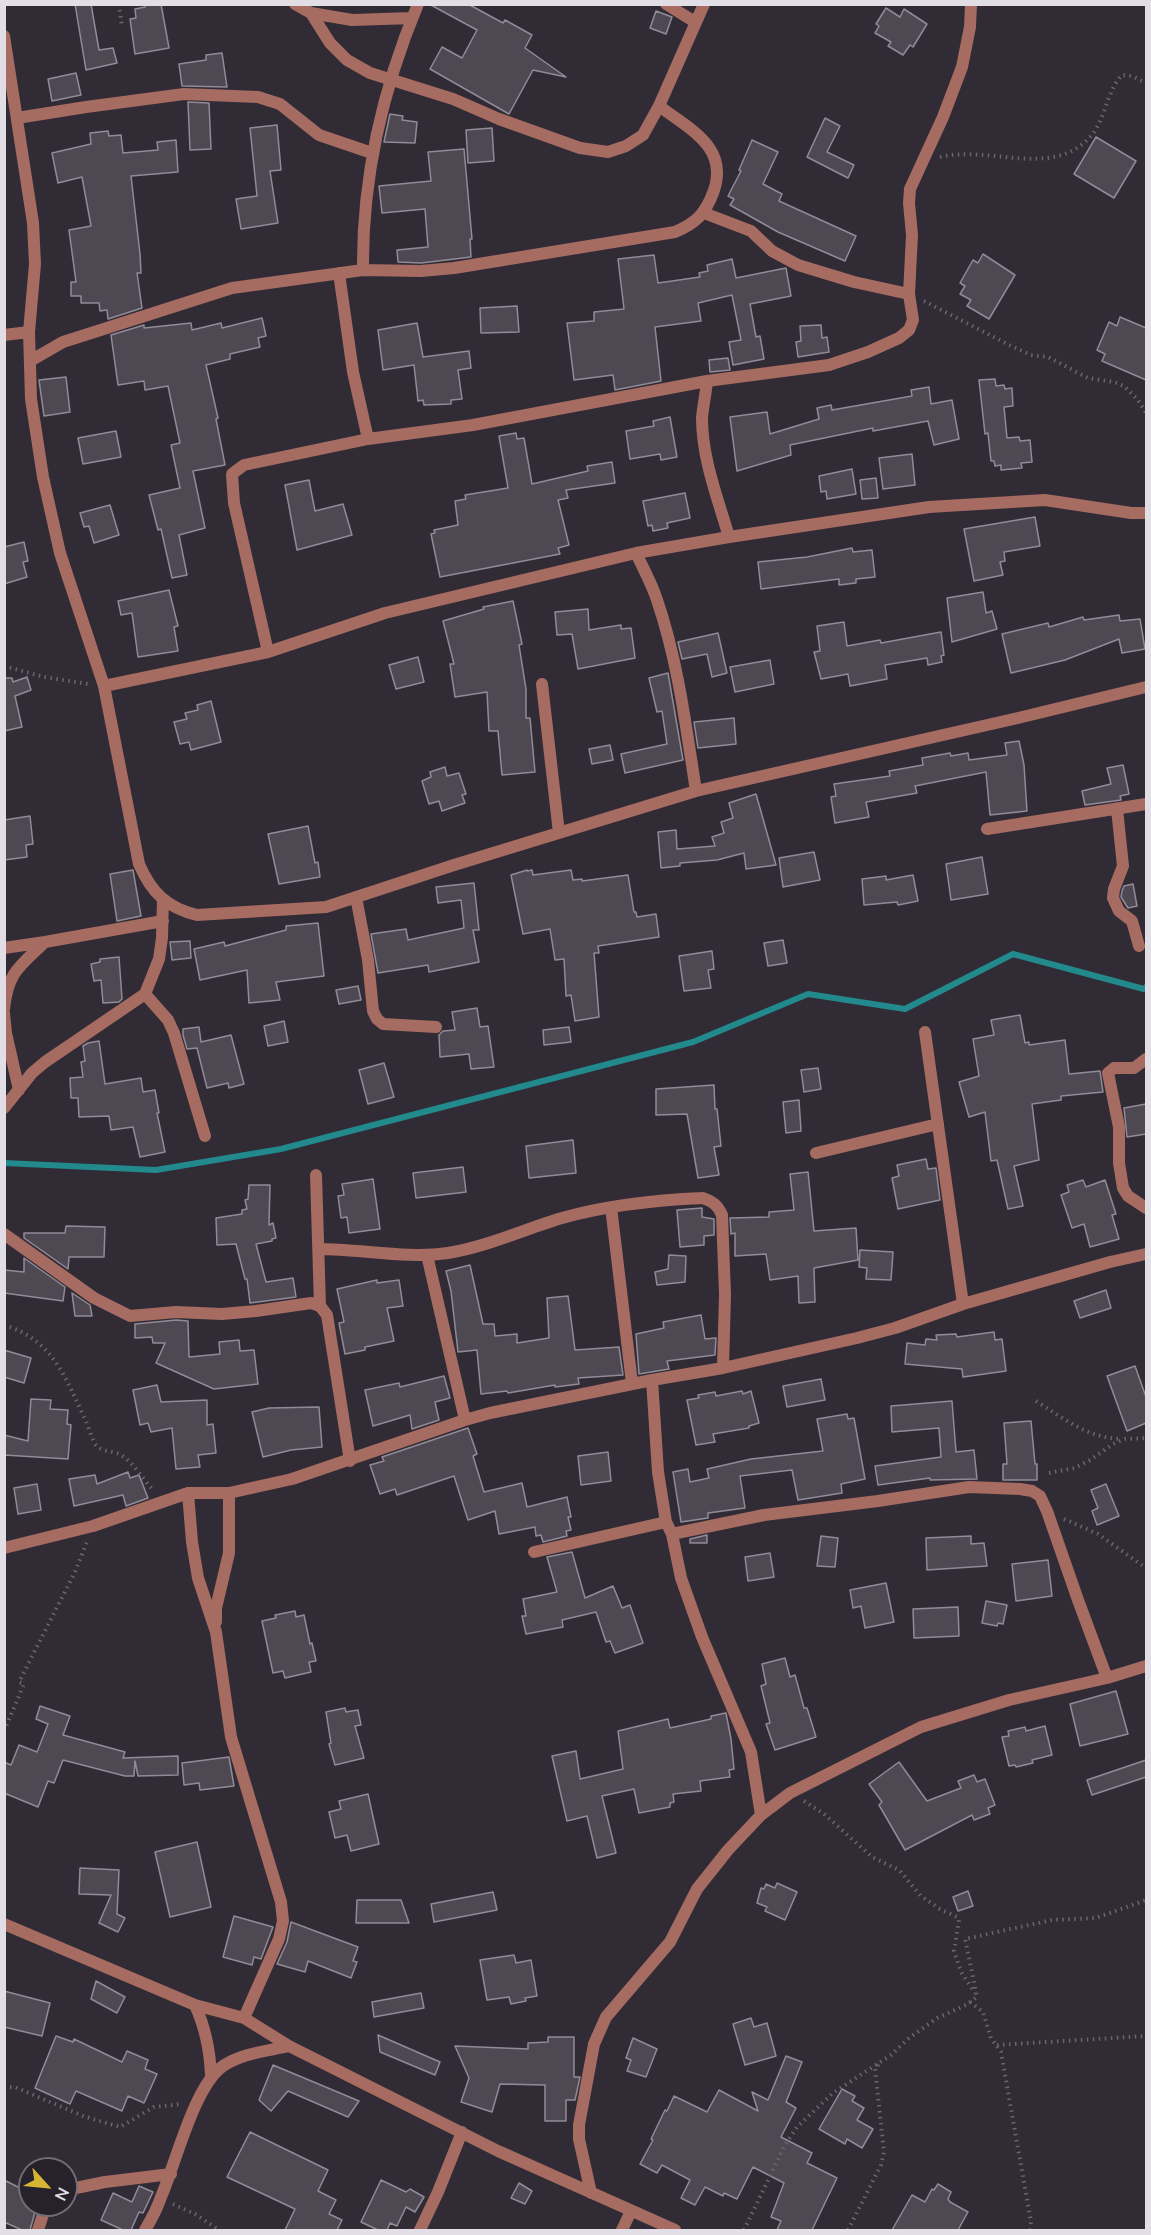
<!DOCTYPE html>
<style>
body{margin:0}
#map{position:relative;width:1151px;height:2235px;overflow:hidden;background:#302b35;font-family:Mulish,sans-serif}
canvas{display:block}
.frame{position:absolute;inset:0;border:6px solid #e1dee5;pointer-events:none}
.north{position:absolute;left:18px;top:2157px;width:60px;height:60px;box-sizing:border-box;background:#26212b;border:2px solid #716d75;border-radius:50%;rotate:117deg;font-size:16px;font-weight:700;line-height:24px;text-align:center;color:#e1dee5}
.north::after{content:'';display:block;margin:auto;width:21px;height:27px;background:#d6b534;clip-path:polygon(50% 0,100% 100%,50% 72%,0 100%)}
</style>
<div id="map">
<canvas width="1151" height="2235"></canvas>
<div class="frame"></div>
<div class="north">N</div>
</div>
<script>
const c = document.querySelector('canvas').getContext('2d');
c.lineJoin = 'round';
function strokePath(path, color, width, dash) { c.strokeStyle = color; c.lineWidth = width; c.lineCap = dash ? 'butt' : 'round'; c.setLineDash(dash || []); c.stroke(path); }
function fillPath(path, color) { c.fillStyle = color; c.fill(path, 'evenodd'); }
strokePath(new Path2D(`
 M4 1163 156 1170 281 1149 693 1042 808 994 905 1009 1013 954 1144 989 1146 987`), '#228a8d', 6);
const building = new Path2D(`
 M75 4H91L99 50 113 48 117 63 86 70Z
 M145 4H161L169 48 135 54 130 19 136 18 135 9 145 7Z
 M429 4H468L503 23 505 20 532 35 525 48 566 77 533 70 509 114 430 69 442 47 462 58 477 30Z
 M886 8 900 17 904 9 927 24 913 47 910 45 903 55 888 46 891 42 875 33 879 26 876 24Z
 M656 11 672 17 666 34 650 28Z
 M222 53 227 87 182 86 179 64 206 60V55Z
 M76 73 81 95 52 101 48 79Z
 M188 102 209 103 211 149 190 150Z
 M390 114 403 116 402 120 417 122 415 143 384 142Z
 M825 118 840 126 827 152 854 165 848 178 807 157Z
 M277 125 281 170 270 171 278 223 241 229 236 199 257 196 250 128Z
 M492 128 494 161 468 163 466 130Z
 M108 131 109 136 121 135 123 153 158 150 157 142 176 140 178 172 131 176 140 254 141 273H137L142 308 108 319 107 310 100 311 99 303H81V296H71V282H76L69 230 91 226 82 177 58 183 52 153 91 144 90 133Z
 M1096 137 1136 161 1114 198 1074 174Z
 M752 140 778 152 763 184 782 194 779 201 856 236 845 261 778 232 730 205 734 199 728 196 741 171 739 170Z
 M464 149 472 239H470L471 257 421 263 398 262 397 250 428 247 425 209 382 213 379 186 431 181 428 152Z
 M983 254 1015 275 989 319 967 306 971 300 960 294 965 286 960 283 973 260 978 263Z
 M654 255 658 283 700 277 699 273 708 271 707 265 732 259 736 278 786 268 791 296 750 304 756 337 760 336 764 359 733 365 729 342 741 340 732 295 698 303 701 321 655 327 661 381 615 390 613 375 574 380 567 323 594 321V312L624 309 618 259Z
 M517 306 519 332 481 333 480 308Z
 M1120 317 1146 328V380L1102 361 1105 354 1097 350 1109 322 1117 326Z
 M262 318 266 336 258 338 260 347 230 354V359L206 365 218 418 216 419 225 465 193 471 205 528 179 535 187 575 172 578 161 529 158 530 149 495 180 488 171 445 180 443 168 386 145 390 144 381 118 385 111 335 144 325V328L191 323 192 330 221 323 222 328Z
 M417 323 423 357 469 351 471 368 458 370 462 399 451 400V404L424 405 423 400 418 401 414 365 383 370 378 330Z
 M821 325 822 338 827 337 829 352 798 357 796 342 801 341 800 326Z
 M728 358 730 370 710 372 709 360Z
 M66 377 70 412 44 416 39 380Z
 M995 379 996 386 1004 385 1005 389 1012 388 1013 406 1004 407 1007 438 1019 437 1020 441 1030 440 1032 462 1021 463 1022 468 1001 470V465L995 466 994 461H991L988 433 985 434 979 380Z
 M929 387 931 404 952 400 959 439 934 445 928 421 873 431V428L790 445 791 455 737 471 730 417 767 412 770 434 819 419 817 408 831 405 832 410 912 396 911 390Z
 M670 417 677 457 661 460 660 454 630 459 626 431 654 426 653 421Z
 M116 431 121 457 83 464 78 438Z
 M516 433 517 439 524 438 532 484 588 471 587 466 612 462 615 483 566 490 568 498 558 500 569 545 558 548 560 554 440 577 431 534 435 533 434 530 458 525 455 501 466 499 465 495 508 488 499 436Z
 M912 454 915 485 883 489 879 458Z
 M852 469 856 494 827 499 826 491 821 492 819 476Z
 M876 478 878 498 862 499 860 480Z
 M309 480 315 511 343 504 352 535 297 550 285 485Z
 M685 493 690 518 667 523 668 528 653 531 652 525 648 526 643 501Z
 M110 505 119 535 94 543 89 526 84 527 80 513Z
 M1035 517 1040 546 1004 552 1005 561 1000 562 1003 575 974 581 964 529Z
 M24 542 28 561 23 562 27 577 4 584V547Z
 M852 548 853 552 872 550 875 577 856 579V583L839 585V579L761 589 758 562 807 557Z
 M169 590 178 626 174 627 178 651 138 657 132 613 121 615 118 601Z
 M983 592 986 613 992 611 997 629 952 642 947 598Z
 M513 601 522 644 519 645 526 689V718H530L535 772 502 775 498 731H489L487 692 455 697 450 664H454L443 621 484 609 483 607Z
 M588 609 589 630 621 625V629L631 628 635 658 578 669 572 634 557 635 555 612Z
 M1119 615 1120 621 1140 619 1145 649 1122 653 1119 639 1065 660 1011 673 1002 634 1048 623 1049 627 1083 617 1084 620Z
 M844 622 847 646 880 640 881 643 941 632 944 655 941 656 942 662 928 665 927 658 885 665 887 679 850 686 848 674 821 679 814 652 820 651 817 626Z
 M718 633 727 673 712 677 707 654 682 659 678 642Z
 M418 657 424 682 396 689 389 665Z
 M770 660 774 684 735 692 730 667Z
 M668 673 683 760 625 773 621 754 667 744 662 711 657 712 649 678Z
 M27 677 31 690 15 696 22 727 4 731V678H12L13 682Z
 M211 701 221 742 191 750 189 742 180 744 174 722 187 719 185 713 198 710 197 705Z
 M734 718 736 744 698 748 694 722Z
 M1019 741 1024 765 1027 811 990 815 986 772 915 786 917 793 866 802 869 817 835 823 831 797 836 796 834 784 890 776 889 771 923 765 922 758 950 753 951 756 968 753 969 760 1007 755 1005 743Z
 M610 745 613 760 592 764 589 749Z
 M1123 765 1129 794 1120 796 1121 800 1085 805 1082 791 1111 784 1107 768Z
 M445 767 447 776 459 773 466 794 462 795 465 803 442 811 439 801 429 804 422 781 431 777 430 772Z
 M756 794 776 865 746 869 744 853 717 860 680 863V866L661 868 658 832 676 830 677 849 715 846 712 837 724 833 721 822 733 818 729 803Z
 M30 816 33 844 26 845 27 857 4 860V820Z
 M308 826 315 863 318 862 320 877 279 884 268 834Z
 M814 852 820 880 783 887 779 858Z
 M982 857 988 894 951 900 946 864Z
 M133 870 141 916 117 921 110 874Z
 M527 870V871L532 870 533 875 571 870 573 880 582 879V881L628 875 634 912H636L637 917 656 914 659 937 598 946 599 953H594L599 1017 575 1021 571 995 566 996 564 959 555 960 550 929 523 934 511 875Z
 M913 875 918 901 898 905 897 902 864 905 862 879 886 876V880Z
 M474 883 479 930H473L479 962 429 972 428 965 378 973 371 934 406 929 408 940 464 928 461 900 438 903 436 887Z
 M1133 884 1137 906 1128 908 1121 897 1122 891 1124 886Z
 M318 923 324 976 276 982 280 1000 249 1003 247 970 200 980 194 949 224 942 225 946 286 930V926Z
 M783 940 787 963 768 966 764 943Z
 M190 941 191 958 172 960 170 942Z
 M712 951 714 969 708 970 711 988 684 991 679 956Z
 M119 957 122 999 119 1002 103 1003 101 980 94 981 91 964 100 962V959Z
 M358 986 361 1000 339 1004 336 990Z
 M477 1008 480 1027 488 1026 494 1067 471 1069 469 1054 440 1057 439 1035 443 1031 455 1030 452 1012Z
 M1020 1015 1025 1043 1029 1042V1045L1065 1040 1069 1074 1100 1071 1103 1092 1061 1096V1100L1032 1104 1039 1160 1014 1166 1023 1206 1008 1209 997 1160 991 1161 985 1112 969 1117 959 1082 979 1076 973 1039 994 1035 991 1020Z
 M284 1021 288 1042 268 1046 264 1026Z
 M199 1027 201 1042 231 1035 244 1084 229 1088 228 1083 207 1088 197 1048 187 1049 183 1035V1029Z
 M569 1027 571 1042 544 1045 543 1030Z
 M99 1041 105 1084 141 1078 143 1092 155 1090 159 1113H157L165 1152 140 1157 133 1127 111 1130 109 1116 79 1117 78 1098H71L70 1078 83 1077 81 1062 85 1061 83 1046 88 1043Z
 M384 1063 394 1097 368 1104 359 1070Z
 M818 1068 821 1089 804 1092 801 1070Z
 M714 1085 715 1109H717L721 1146 714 1147 719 1175 698 1178 687 1114 656 1115V1089Z
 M799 1100 801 1131 786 1133 783 1102Z
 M1146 1104V1134L1127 1137 1124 1108Z
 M573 1140 576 1173 529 1178 526 1146Z
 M926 1159 928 1169 936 1168 940 1200 898 1209 892 1178 899 1176 897 1165Z
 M463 1167 466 1192 416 1198 413 1173Z
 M808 1172 814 1231 856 1228 858 1260 814 1268 815 1302 799 1303 798 1276 770 1280 766 1254 735 1256V1233L731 1234 730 1218 769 1217V1212L794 1210 790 1174Z
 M373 1179 380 1229 349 1233 347 1217 341 1218 338 1196 344 1195 342 1184Z
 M1083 1180 1086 1187 1105 1180 1116 1214 1112 1215 1119 1239 1090 1247 1084 1224 1072 1228 1061 1195 1069 1192 1067 1185Z
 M249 1185H270L269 1225 273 1223 276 1238 272 1239V1241L256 1244 266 1282 293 1278 296 1297 250 1303 247 1279H245L236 1244 217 1245 216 1218 242 1214V1210L247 1209 245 1200 248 1199Z
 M702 1208V1217L714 1219V1235L704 1236V1245L680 1247 677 1210Z
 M66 1226 105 1227 104 1257H69L68 1269 24 1238V1233H65Z
 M860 1250 893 1252 891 1280 866 1279 867 1268 859 1267Z
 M669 1255 686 1256 685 1282 657 1285 655 1272 668 1269Z
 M24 1258 65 1287 63 1301 4 1293V1270L24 1272Z
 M470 1265 483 1324H494L495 1336 517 1334V1343L549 1338 547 1298 568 1296 575 1350 619 1347 623 1375 578 1378 579 1384 555 1387V1385L508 1393 507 1391 481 1394 477 1350 458 1352 451 1291 446 1271Z
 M377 1280V1283L399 1280 403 1306 387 1308 394 1341 365 1347V1350L345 1354 339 1323 344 1322 337 1289Z
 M1106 1290 1111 1308 1080 1318 1074 1301Z
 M72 1293 90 1305 92 1316H75Z
 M701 1315 705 1339 716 1338 715 1355 667 1361 669 1369 639 1374 636 1334 664 1328 663 1322Z
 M176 1320 188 1321 189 1357 220 1354 219 1342 239 1340 240 1351 254 1350 258 1384 214 1389 156 1363 165 1343H153L152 1337 135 1338V1324Z
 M994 1332 995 1340 1002 1339 1006 1371 963 1377 962 1369 905 1364 907 1343 925 1345 926 1339 937 1340 936 1335 956 1334 957 1337Z
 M4 1350 31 1358 24 1383 4 1377Z
 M1135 1366 1146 1397V1423L1127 1431 1107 1376Z
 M444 1376 450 1398 435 1402 439 1420 412 1429 410 1415 373 1426 365 1390 399 1383 400 1387Z
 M821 1379 825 1400 787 1407 783 1386Z
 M157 1385 161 1402 207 1400V1425L213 1424 216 1453 198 1455 200 1467 176 1469 172 1428 151 1432 148 1423 140 1425 133 1390Z
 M742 1391 743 1394 751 1391 759 1423 749 1426V1428L713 1434 715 1442 696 1445 687 1400 699 1398 698 1395 715 1392 716 1396Z
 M31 1399 51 1400 50 1409 68 1410 67 1424 71 1425 68 1459 4 1455V1435L28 1441Z
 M952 1401 956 1452 974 1450 977 1479 930 1480V1478L878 1485 875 1466 941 1457 939 1428 892 1432 891 1406Z
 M319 1407 322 1447 291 1450 263 1457 252 1412 269 1408Z
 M847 1414 848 1419 854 1418 865 1479 841 1484 842 1493 798 1500 792 1470 740 1476 745 1508 708 1513V1518L681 1522 673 1472 688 1469 690 1482 709 1478 707 1469 751 1459 823 1451 817 1419Z
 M1031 1421 1035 1464H1037V1480H1003V1464H1007L1004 1423Z
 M468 1428 477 1454 473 1456 484 1492 522 1483 527 1507 567 1497 571 1517H568L571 1530 566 1531 567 1536 543 1542 541 1535 536 1536 535 1527 499 1534 495 1511 468 1520 454 1476 397 1495 395 1489 380 1494 370 1465 384 1461 382 1457Z
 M608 1452 611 1481 581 1485 578 1456Z
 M128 1472 130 1478 139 1475 148 1498 126 1506 123 1495 74 1506 69 1479 95 1475 97 1484Z
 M37 1484 41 1510 18 1514 14 1488Z
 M1106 1484 1119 1516 1097 1525 1092 1511 1098 1508 1091 1490Z
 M707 1535V1543H690V1539Z
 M821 1536 838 1538 835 1567 817 1566Z
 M971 1536V1544L984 1543 987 1566 927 1570 926 1538Z
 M572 1552 585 1598 613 1586 622 1608 630 1605 643 1643 615 1653 610 1641 606 1642 596 1612 562 1620 563 1627 526 1634 522 1616H526L523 1599 557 1592 547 1557Z
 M770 1553 774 1577 748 1581 745 1557Z
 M1048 1560 1052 1596 1016 1601 1012 1564Z
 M886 1583 894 1622 865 1628 861 1606 853 1608 850 1590Z
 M986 1601 1007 1605 1003 1624 998 1623 997 1626 982 1623Z
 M958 1607 959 1636 914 1638 913 1609Z
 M295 1611 296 1617 304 1615 310 1644 312 1643 316 1661 309 1662 311 1672 285 1678 283 1671 273 1673 262 1621 276 1618 275 1615Z
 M785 1658 790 1677 795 1675 804 1708H807L816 1737 775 1750 766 1724 770 1723 761 1686 766 1684 762 1664Z
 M1116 1691 1128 1734 1080 1746 1070 1704Z
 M40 1706 70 1716 63 1735 125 1752 123 1758 178 1756V1775L138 1776 135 1761 134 1776H125L63 1760 54 1783 48 1781 38 1807 4 1793V1762L11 1765 19 1745 37 1752 48 1724 36 1719Z
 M345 1708 346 1712 358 1710 361 1725 355 1726 364 1758 335 1765 329 1744 331 1743 326 1712Z
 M726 1713 731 1739 734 1769 729 1770 730 1777 700 1781 701 1791 673 1794 674 1802 670 1803V1807L639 1813 634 1789 602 1796 616 1853 597 1858 587 1816 567 1821 552 1756 576 1751 580 1779 623 1769 618 1731 668 1719 670 1728 711 1719V1716Z
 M1045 1726 1052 1755 1032 1760 1033 1763 1016 1767 1015 1765 1009 1766 1002 1737 1009 1736 1008 1731 1025 1727 1026 1731Z
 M229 1757 234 1786 200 1790 199 1783 184 1785 182 1763Z
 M1146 1760V1777L1092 1795 1087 1780Z
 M899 1762 927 1801 961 1788 958 1781 974 1775 977 1782 985 1779 995 1805 988 1808 990 1814 974 1820 972 1815 905 1850 879 1805 882 1802 869 1784Z
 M368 1794 379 1844 351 1851 347 1835 335 1838 329 1812 341 1809 339 1801Z
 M197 1842 211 1907 170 1917 155 1852Z
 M80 1868 119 1870 117 1914 125 1918 118 1932 99 1923 111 1895 79 1894Z
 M777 1883 797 1892 785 1920 765 1911 767 1907 757 1903 761 1888 764 1889 766 1884 775 1888Z
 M968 1891 973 1906 958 1911 953 1897Z
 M493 1892 497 1910 434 1922 431 1904Z
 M357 1900H401L409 1923H356Z
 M234 1916 273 1927 261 1959 254 1957 252 1965 223 1957Z
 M291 1922 358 1947 353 1961 357 1962 351 1978 308 1961 305 1972 277 1964 287 1942Z
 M514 1955 516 1963 531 1960 537 1996 525 1998 526 2001 511 2004 509 1997 487 2000 480 1960Z
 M96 1981 125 1997 117 2013 91 1999Z
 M4 1991 50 2003 42 2036 4 2027Z
 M421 1993 424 2008 374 2017 372 2002Z
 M751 2018 754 2027 767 2023 776 2056 745 2065 733 2024Z
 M378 2035 440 2062 435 2075 380 2052Z
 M56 2036 73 2042 74 2039 122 2062 127 2051 148 2060 145 2069 157 2074 144 2103 128 2096 122 2111 76 2091 70 2104 35 2088Z
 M548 2037H574V2077H580L575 2100H566V2121H545V2085L500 2084 492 2112 461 2102 469 2078 455 2046 528 2049V2043L548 2042Z
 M633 2038 657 2049 646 2077 627 2071 631 2060 626 2058Z
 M786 2056 802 2062 786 2102 796 2108 781 2137 812 2153 807 2163 837 2178 812 2230H777L781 2221 771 2217 784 2183 753 2167 737 2199 724 2193 723 2196 705 2187 695 2205 681 2198 690 2180 662 2165 657 2173 640 2164 653 2140 651 2139 665 2110 667 2111 674 2096 707 2112 719 2090 758 2111 752 2092 768 2100Z
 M273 2065 359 2101 348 2117 288 2091 271 2111 259 2100Z
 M842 2089 855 2096 852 2101 864 2108 857 2120 873 2129 862 2148 847 2139 845 2144 819 2129Z
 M250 2132 328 2170 318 2191 336 2200 329 2214 342 2220 337 2230H285L295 2209 227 2177Z
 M4 2180 30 2193V2205H37L30 2230H22L4 2222Z
 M381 2180 406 2192 410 2189 424 2197 415 2212 406 2207 397 2226 390 2223 387 2230H378L361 2222Z
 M519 2183 532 2191 525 2204 511 2198Z
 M938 2184 951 2192 948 2199 950 2202 968 2212 958 2230H892L912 2195 925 2202 932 2189 934 2190Z
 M139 2186 153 2192 143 2213 139 2212 131 2230H123L101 2220 113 2193 132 2202Z`);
fillPath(building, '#4e4853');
strokePath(building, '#918b98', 1.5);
strokePath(new Path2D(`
 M119 4 122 27
 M940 157C989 145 1052 179 1090 137 1106 119 1106 92 1122 75L1132 76 1146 83
 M924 301 1011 346 1031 355 1048 357 1088 378 1114 382 1124 386 1138 400 1146 413
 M4 666 44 677 88 684
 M4 1325C53 1340 65 1377 85 1419 89 1427 91 1438 96 1445 103 1453 113 1450 121 1455 133 1462 143 1479 152 1489
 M1036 1401C1065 1419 1087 1438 1122 1439
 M1049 1473 1075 1468 1090 1460 1113 1444 1125 1439 1146 1438
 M1064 1519 1098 1534 1146 1568
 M4 1731 24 1684 19 1682 75 1572 87 1542
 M804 1801 824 1814 872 1857 899 1870 921 1896 940 1909 957 1917 959 1920 954 1951 961 1972 975 1993
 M970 2002 983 2012 991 2038 1001 2052 1031 2222 1030 2230
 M997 2045 1146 2036
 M4 2087H15L83 2116 120 2127 154 2107 181 2104
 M173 2204 195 2214 219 2230
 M744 2230 785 2145 797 2127 833 2093 891 2055 908 2039 937 2018 966 2005 977 1997 965 1939 1052 1920 1096 1918 1146 1900
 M848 2230 881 2165 884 2152 875 2069 879 2064`), '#6a666f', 4, [1.5, 4.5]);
strokePath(new Path2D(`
 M295 4 311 13 330 43 347 60 370 73 453 99 499 119 580 148 608 152 626 146 643 135 659 106 704 4
 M666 4 695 22
 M311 13 352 20 412 18
 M4 36 33 223 35 264 29 332 31 399 43 477 60 553 104 686 139 864C151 892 167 908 197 915L326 907 454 865 696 791 1018 718 1146 687
 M17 118 86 107 184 94 258 97 280 104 319 135 372 153
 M704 213 751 231 772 251 798 265 854 282 909 294
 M363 270C362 179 383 88 418 4
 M339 273 353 372 368 439
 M4 335 29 332
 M30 361 63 342 232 288 363 270 421 271 454 268 675 232C696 223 705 214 713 193 730 148 691 130 659 106
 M707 381C706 393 703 406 702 418 702 459 718 499 729 537
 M636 553C643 568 652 584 657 600 678 661 686 727 696 791
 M268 652 234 503 232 474 244 465 368 439 473 425 707 381 829 365 868 352 899 338 909 330 913 320 909 294 912 235 909 203 910 189 943 117 962 67 970 27 971 4
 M542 684 559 833
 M104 686 268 652 385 613 636 553 729 537 929 507 1045 500 1131 513H1146
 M1117 809 1123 866 1114 889 1113 898 1119 911 1132 921 1139 946
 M987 829 1146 804
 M356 897 368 960 373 1011 377 1019 383 1024 436 1027
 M163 899 162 938 159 959 145 994 168 1020 174 1033 205 1136
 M4 948 45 942 163 921
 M4 1009C8 972 19 967 45 942
 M4 1013 6 1033 19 1090
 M925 1032 963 1304
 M1146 1059 1134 1068H1114L1108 1073 1119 1127V1163L1123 1188 1128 1196 1146 1208
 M4 1108 32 1073 45 1062 145 994
 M816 1153 938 1124
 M316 1175 320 1306
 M611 1207 632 1383
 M4 1234 94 1298 130 1316 176 1312 222 1314 256 1311 311 1303 320 1306 327 1315 350 1461
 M319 1249C362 1249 406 1259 448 1253 486 1247 525 1229 562 1218 608 1205 656 1200 703 1198 713 1202 718 1205 722 1215L725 1294 723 1368
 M427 1255 465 1420
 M652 1380 658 1472 666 1522 672 1534 681 1578 702 1637 751 1752 761 1815
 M188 1493 192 1542 198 1578 216 1632 231 1737 281 1902 283 1921 279 1939 244 2018
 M672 1534 764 1515 878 1501 969 1487 1020 1489 1032 1491 1040 1496 1047 1511 1078 1600 1107 1678
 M4 1548 93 1526 188 1493H229L292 1479 465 1420 490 1413 652 1380 723 1368 857 1338 895 1328 963 1304 1110 1262 1146 1254
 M534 1552 666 1522
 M216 1622V1608L229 1553V1493
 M4 1924 195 2005 244 2018 289 2046 498 2151 675 2230
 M195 2005C206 2029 210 2050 211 2076
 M66 2190 105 2182 171 2174
 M591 2193 579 2139V2125L594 2044 606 2017 670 1942 697 1889 728 1850 761 1815 790 1793 921 1727 1009 1700 1107 1678 1146 1666
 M38 2230 46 2205
 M145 2230C151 2220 157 2209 161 2197 176 2163 194 2086 223 2066 242 2053 268 2051 289 2046
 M420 2230 438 2192 462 2132
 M622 2230 631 2211`), '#a66b61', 12);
</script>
